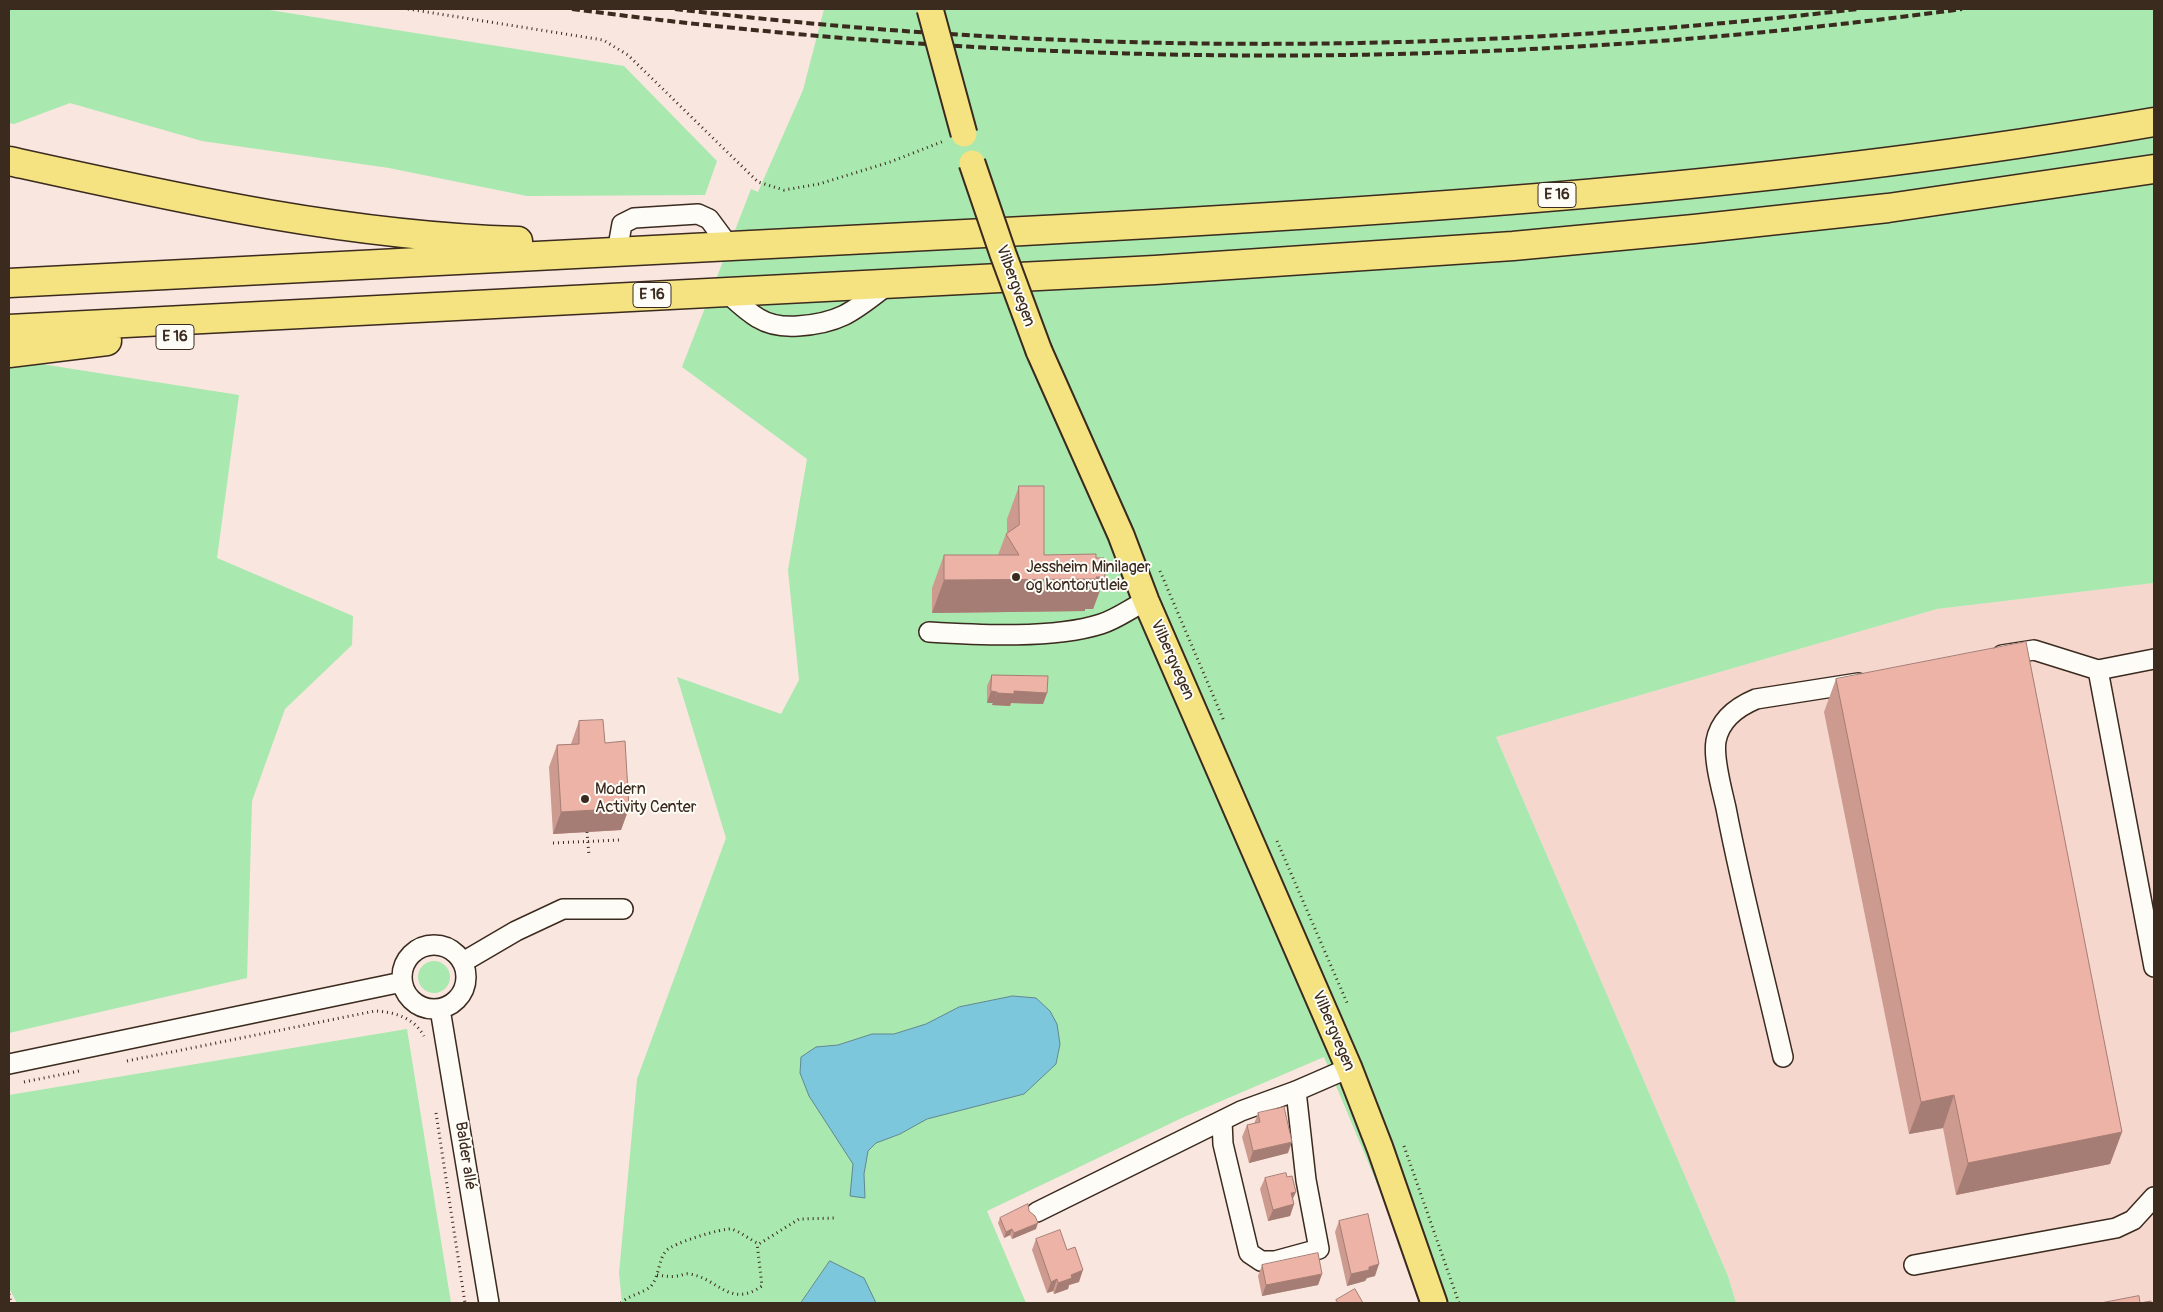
<!DOCTYPE html>
<meta charset="utf-8">
<style>
body{margin:0}
#map{position:relative;width:2163px;height:1312px;overflow:hidden;background:#f8e6df;font-family:Pangolin,sans-serif}
canvas{display:block}
.frame{position:absolute;inset:0;border:10px solid #3b2a1e;pointer-events:none}
</style>
<div id="map">
<canvas width="2163" height="1312"></canvas>
<div class="frame"></div>
</div>
<script>
const c = document.querySelector('canvas').getContext('2d');
c.lineJoin = 'round';
function fillPath(path, color) { c.fillStyle = color; c.fill(path, 'evenodd'); }
function strokePath(path, color, width, dash) { c.strokeStyle = color; c.lineWidth = width; c.lineCap = dash ? 'butt' : 'round'; c.setLineDash(dash || []); c.stroke(path); }
function write(font, color, halo, rows, align = 'center') {
  c.font = font + ' Pangolin,sans-serif'; c.lineWidth = 4; c.setLineDash([]); c.textBaseline = 'middle'; c.strokeStyle = halo; c.fillStyle = color; for (const [text, x, y, turn = 0] of rows) {
    c.save(); c.translate(x, y); c.rotate((+turn || 0) * Math.PI / 180); c.textAlign = isNaN(turn) ? turn : align; if (halo) c.strokeText(text, 0, 0); c.fillText(text, 0, 0); c.restore();
  }
}
fillPath(new Path2D(`
 M2154 583V1303H1736L1728 1276 1496 737 1937 609Z`), '#f5d7ce');
fillPath(new Path2D(`
 M9 9H263L624 66 717 161 705 195 527 196 389 168 202 141 70 103 14 124 9 123Z
 M824 9H2154V583L1937 609 1496 737 1728 1276 1736 1303H1424L1373 1174 1324 1057 1184 1117 987 1211 1026 1303H622L619 1273 637 1079 726 838 677 677 781 714 799 680 788 570 807 459 682 367 751 189 758 192 803 90Z
 M9 359 239 395 217 558 353 616 352 645 285 709 252 801 247 978 9 1033Z
 M418 977a16 16 0 1 1 32 0a16 16 0 1 1-32 0Z
 M407 1029 451 1303H17L9 1288V1095Z`), '#a9e8af');
const water = new Path2D(`
 M1013 996 1036 998 1050 1011 1057 1024 1060 1044 1056 1064 1024 1094 927 1119 900 1134 876 1143 868 1151 864 1174 865 1198 850 1196 853 1164 809 1096 800 1073 801 1057 816 1047 838 1045 872 1034H894L926 1024 959 1007Z
 M830 1261 864 1278 876 1303H801Z`);
fillPath(water, '#7cc7dc');
strokePath(water, '#628890', 1);
const minor = new Path2D(`
 M617 252 622 224 634 218 698 214 709 219 729 246
 M725 291C735 300 746 311 758 318 771 326 784 327 798 326 843 323 856 309 890 283
 M929 632C979 635 1054 639 1101 624 1117 619 1131 608 1146 601
 M2002 655 2034 650 2098 670 2154 659
 M2098 670 2154 967
 M402 977a32 32 0 1 1 64 0a32 32 0 1 1-64 0Z
 M463 962 516 931 563 909H623
 M440 1009 489 1303
 M1783 1057C1764 974 1742 892 1726 808 1722 790 1713 759 1716 741 1720 719 1737 707 1756 699L1858 683
 M9 1064 402 982
 M1222 1121 1223 1144 1249 1253 1261 1261H1275L1319 1249 1306 1180 1296 1091
 M1037 1212 1241 1111 1296 1091 1349 1068
 M1914 1265 2116 1228 2133 1220 2154 1197`);
const major = new Path2D(`
 M1039 351 1121 535 1146 601 1349 1068 1380 1148 1434 1303`);
const highway = new Path2D(`
 M9 161C177 198 345 236 518 241
 M9 283C347 265 686 249 1024 231 1402 211 1781 187 2154 122
 M9 329 1155 270 1513 246 1694 229 1888 208 2154 169
 M9 353 107 341`);
strokePath(minor, '#3b2a1e', 22);
strokePath(major, '#3b2a1e', 29);
strokePath(highway, '#3b2a1e', 31);
strokePath(new Path2D(`
 M408 9 603 40 628 55 758 182 784 190 819 184 890 162 944 141
 M1160 571 1224 721
 M587 832 589 856
 M1277 841 1348 1005
 M553 843 620 840
 M127 1061 375 1011C395 1012 414 1018 424 1036
 M24 1082 79 1071
 M436 1113 465 1303
 M1404 1146 1459 1303
 M657 1275C664 1276 670 1277 677 1276 681 1276 685 1273 689 1274 717 1277 729 1309 762 1286L757 1243
 M9 1294 11 1303
 M621 1303C629 1295 644 1293 651 1286 660 1275 658 1260 666 1251 672 1243 723 1228 731 1229 740 1231 750 1240 759 1244L799 1219 837 1218`), '#3b2a1e', 3, [1, 4]);
strokePath(minor, '#fdfcf7', 19);
strokePath(major, '#f5e382', 25);
strokePath(highway, '#f5e382', 28);
strokePath(new Path2D(`
 M572 9C1033 70 1501 72 1962 9
 M675 9C1065 56 1468 55 1858 9`), '#3b2a1e', 4, [8, 4]);
const majorBridge = new Path2D(`
 M930 9 964 134
 M972 163 1003 254 1039 351`);
strokePath(majorBridge, '#3b2a1e', 29, []);
strokePath(majorBridge, '#f5e382', 25);
fillPath(new Path2D(`
 M1019 486 1044 555 1096 558 1105 577 1093 609H1085V611L932 613V588L944 555H998L1006 534 1007 533V519Z
 M992 675 1047 693 1043 704 1011 703 1010 706 992 705 993 703H987V686Z
 M1836 679 2122 1132 2110 1164 1956 1195 1943 1128 1909 1134 1824 712Z
 M579 721 605 743 629 808 621 830 553 834 549 767 557 745 571 744Z
 M1258 1113 1288 1153 1249 1163 1242 1137 1247 1125 1254 1124Z
 M1265 1178 1293 1199 1294 1204 1290 1216 1268 1221 1260 1189Z
 M1000 1218 1036 1229 1012 1239 1010 1235 1004 1238 998 1223Z
 M1339 1221 1375 1276 1367 1278 1365 1281 1347 1286 1335 1232Z
 M1036 1239 1079 1282 1069 1285 1068 1289 1054 1294 1053 1291 1047 1293 1032 1250Z
 M1262 1265 1322 1274 1318 1285 1262 1296 1258 1276Z`), '#cc9a8f');
fillPath(new Path2D(`
 M1105 577 1093 609H1085V611L932 613 944 580Z
 M991 691 997 692 993 703H987Z
 M1014 691 1047 693 1043 704 1011 703 1010 706 992 705 997 693Z
 M629 808 621 830 553 834 561 812Z
 M1954 1095 1943 1128 1909 1134 1921 1102Z
 M2122 1132 2110 1164 1956 1195 1968 1163Z
 M1292 1142 1288 1153 1249 1163 1253 1151Z
 M1296 1192 1291 1203V1193Z
 M1294 1204 1290 1216 1268 1221 1273 1210Z
 M1038 1223 1036 1229 1012 1239 1014 1233Z
 M1012 1229 1010 1235 1004 1238 1006 1232Z
 M1379 1264 1375 1276 1367 1278 1365 1281 1347 1286 1351 1274 1369 1267Z
 M1083 1270 1079 1282 1069 1285 1068 1289 1054 1294 1058 1283 1071 1275Z
 M1322 1274 1318 1285 1262 1296 1266 1285Z
 M1057 1279 1053 1291 1047 1293 1051 1282Z`), '#a67d74');
const building = new Path2D(`
 M1019 486H1044V555L1096 554V558H1104L1105 577H1096L1097 579 944 580V555H1019L1006 534 1019 525Z
 M2026 642 2122 1132 1968 1163 1954 1095 1921 1102 1836 679Z
 M992 675 1048 676 1047 693 1014 691V694L997 693V692L991 691Z
 M603 720 605 743 625 741 629 808 561 812 557 745 579 744V721Z
 M1284 1107 1292 1142 1253 1151 1247 1125 1260 1122 1258 1113Z
 M1286 1173 1287 1177 1292 1176 1296 1192 1291 1193 1294 1204 1273 1210 1265 1178Z
 M1028 1204 1029 1211 1035 1216 1038 1223 1014 1233 1012 1229 1006 1232 1000 1218Z
 M1368 1214 1379 1264 1369 1267V1270L1351 1274 1339 1221Z
 M1060 1230 1067 1250 1075 1247 1083 1270 1071 1275 1072 1278 1058 1283 1057 1279 1051 1282 1036 1239Z
 M1318 1253 1322 1274 1266 1285 1262 1265Z
 M1355 1289 1363 1303H1338L1336 1300Z
 M2139 1296 2140 1303 2151 1301V1303H2101Z`);
fillPath(building, '#edb3a6');
strokePath(building, '#a67d74', 1);
for (const [x, y, r, color] of [
 [1016,577,5,"#3b2a1e"],
 [585,799,5,"#3b2a1e"]
]) { const dot = new Path2D(); dot.arc(x, y, r, 0, 2 * Math.PI); c.fillStyle = color; c.fill(dot); strokePath(dot, '#fdfcf7', 2); }
for (const [x, y, w] of [
 [1557,195,38],
 [652,295,38],
 [175,337,38]
]) { const box = new Path2D(); box.roundRect(x - w / 2, y - 12.5, w, 25, 4); c.fillStyle = '#fdfcf7'; c.fill(box); strokePath(box, '#3b2a1e', 1); }
write('bold 15px', '#3b2a1e', null, [
 ["E 16",1557,195],
 ["E 16",652,295],
 ["E 16",175,337]
]);
write('16px', '#3b2a1e', '#fdfcf7', [
 ["Vilbergvegen",1015,286,70],
 ["Vilbergvegen",1172,660,66],
 ["Vilbergvegen",1333,1031,67],
 ["Balder allé",465,1156,81]
]);
write('16px', '#3b2a1e', '#fdfcf7', [
 ["Jessheim Minilager",1026,568],
 ["og kontorutleie",1026,586],
 ["Modern",595,790],
 ["Activity Center",595,808]
], 'left');
</script>
